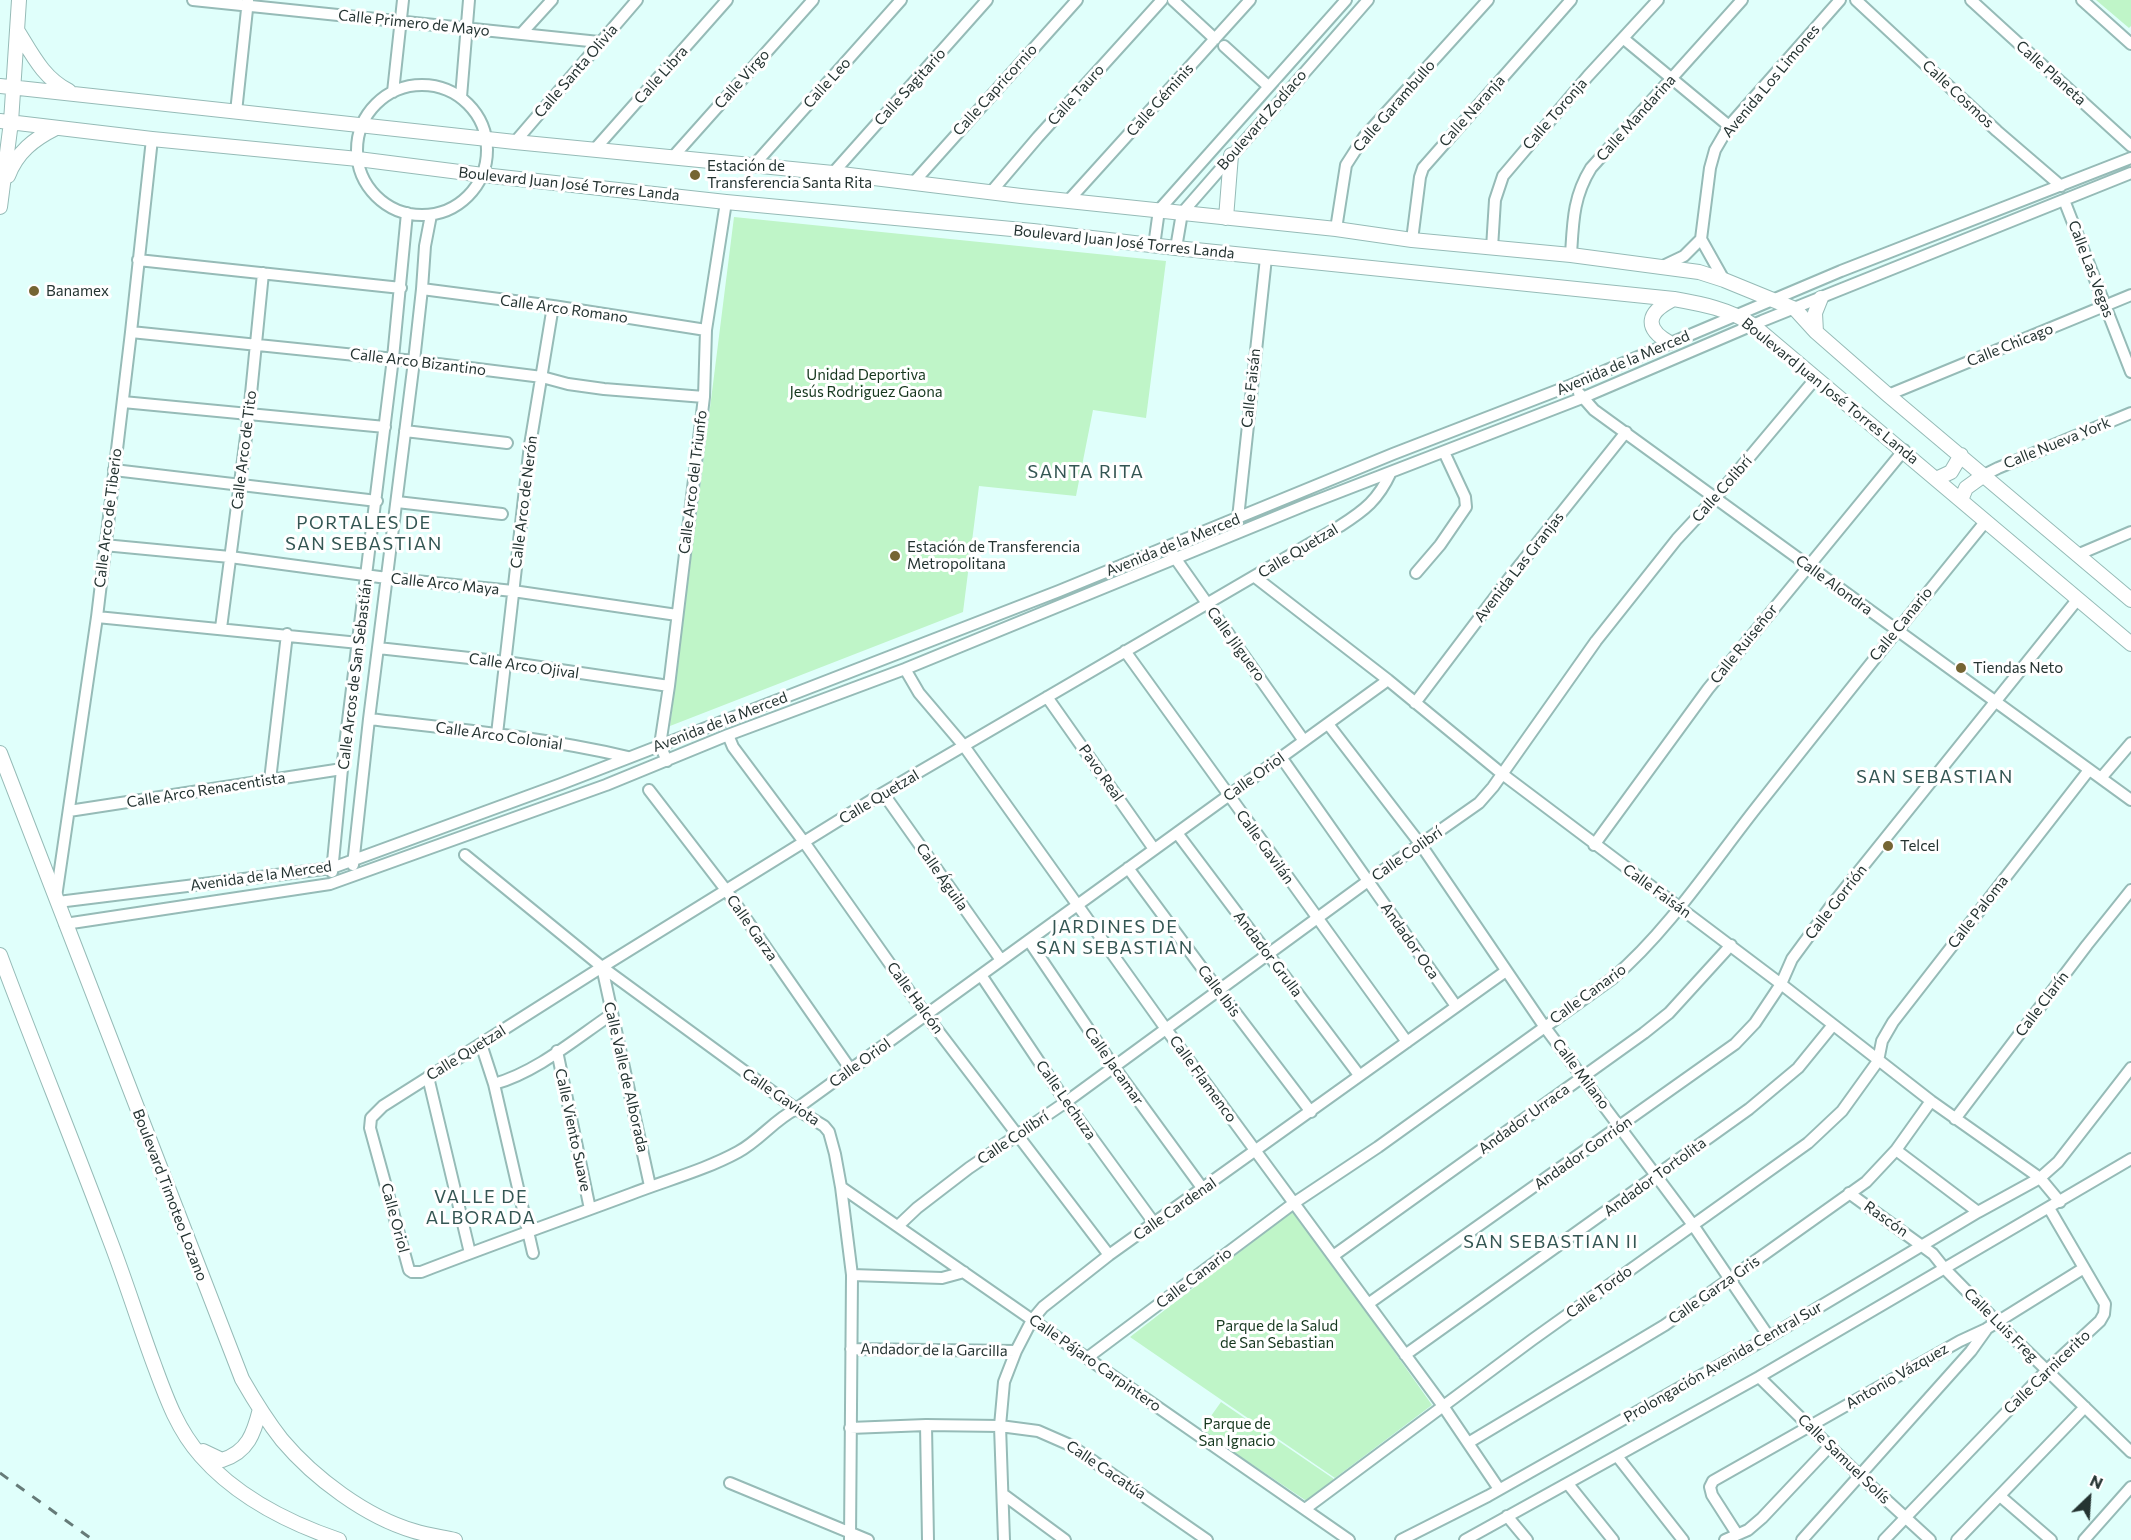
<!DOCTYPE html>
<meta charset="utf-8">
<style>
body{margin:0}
#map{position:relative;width:2131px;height:1540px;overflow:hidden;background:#e0fffb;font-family:Commissioner,sans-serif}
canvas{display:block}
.north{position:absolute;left:2059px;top:1468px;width:60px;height:60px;-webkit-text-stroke:4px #fff;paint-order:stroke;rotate:25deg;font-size:16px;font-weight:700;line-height:24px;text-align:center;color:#253432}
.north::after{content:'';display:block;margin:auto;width:21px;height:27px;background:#253432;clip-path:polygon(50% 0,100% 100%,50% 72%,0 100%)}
</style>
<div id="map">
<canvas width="2131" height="1540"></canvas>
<div class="north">N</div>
</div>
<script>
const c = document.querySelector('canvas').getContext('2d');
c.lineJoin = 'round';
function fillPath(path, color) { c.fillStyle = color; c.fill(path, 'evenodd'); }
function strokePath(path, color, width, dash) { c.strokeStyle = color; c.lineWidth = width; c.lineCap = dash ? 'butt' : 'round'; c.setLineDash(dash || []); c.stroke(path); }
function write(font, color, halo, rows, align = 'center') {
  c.font = font + ' Commissioner,sans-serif'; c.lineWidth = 6; c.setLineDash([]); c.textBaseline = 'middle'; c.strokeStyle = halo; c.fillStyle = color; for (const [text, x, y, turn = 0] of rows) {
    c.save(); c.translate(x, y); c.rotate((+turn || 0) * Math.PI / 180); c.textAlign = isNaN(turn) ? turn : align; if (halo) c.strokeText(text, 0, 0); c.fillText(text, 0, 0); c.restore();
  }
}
fillPath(new Path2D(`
 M2096 0H2131V26L2129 28Z
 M734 217 1166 261 1146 418 1093 410 1076 496 979 486 963 612 670 726Z
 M1294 1210 1432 1405 1335 1478 1130 1337Z
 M1221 1402 1334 1479 1308 1502 1201 1430Z`), '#bff5c8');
const minor = new Path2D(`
 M193 0 599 42
 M1173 0 1215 39
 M1856 0 1997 131 2061 186
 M1971 0 2131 146
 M2082 0 2131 44
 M521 34 552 0
 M1624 39 1729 126
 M1224 46 1268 86
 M357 150a65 65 0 1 1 130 0a65 65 0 1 1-130 0Z
 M393 92 403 0
 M461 97 469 0
 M236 112 248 0
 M515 142 637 0
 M595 149 727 0
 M672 158 813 0
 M754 165 901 0
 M833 173 987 0
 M914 182 1077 0
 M992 191 1038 137 1162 0
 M1069 200 1250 0
 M2064 200 2131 372
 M1336 229 1346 165 1364 137 1488 0
 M1412 240 1420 177 1423 168 1571 0
 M1154 246 1159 210 1346 0
 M1176 248 1182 213 1368 0
 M1492 248 1495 200 1503 176 1588 76 1658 0
 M1571 255C1573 222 1573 197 1591 168L1742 0
 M138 260 401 288
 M1663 266 1684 256 1701 239
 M1724 280 1701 239 1710 168 1715 150 1729 126 1840 0
 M422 289 553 306 706 330
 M131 332 414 361 542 377 568 384 604 389 704 397
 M1579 393 1594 410 2131 800
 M1888 395 2131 295
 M123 402 385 427
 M405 431 507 443
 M114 470 377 501
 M1984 475 1998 468 2131 413
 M397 502 502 514
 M1238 518 1266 258
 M104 545 230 557 387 578 513 591 677 615
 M1173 555 1304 741
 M2077 555 2131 532
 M1416 573 1440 545 1466 507 1465 497 1444 452
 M1255 577 1388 680 1501 773 1781 984 1931 1101 2040 1178 2060 1202
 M97 617 359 643
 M221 628 249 414 263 273
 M378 648 506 662 669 686
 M1125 651 1407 1042
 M905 669 919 693 964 746 1166 1029 1443 1406 1499 1489
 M1388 680 796 1109C774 1120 760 1140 738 1152 705 1170 667 1180 631 1194 561 1220 491 1245 421 1272H412L409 1270 370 1128 371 1118 383 1106 602 967 883 793 1340 526C1365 510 1378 500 1391 472
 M1047 697 1154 849
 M1415 703 1514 572 1626 432
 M369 719C455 729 543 737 628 757
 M1328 724 1421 845 1544 1026 1693 1225 1769 1337
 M497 734 530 445 553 306
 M728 735 733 747 804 842 926 1015 1109 1255
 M1281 757 1456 1006
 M667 761 660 745 669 686 704 397 706 330 726 202
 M2101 778 2131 743
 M270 780 287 634
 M649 790 726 890 851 1070
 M883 793 1001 960
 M69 811 342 769
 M1177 833 1359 1075
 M1594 845 1708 689 1904 450
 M465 855 602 967 796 1109 824 1126 829 1132 835 1154 841 1187 852 1275 850 1540
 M353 865 369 719 414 361 422 289 425 246 431 215
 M1128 868 1219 991 1311 1112
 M332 872 342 769 393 358 407 213
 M56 897 97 617 131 332 152 139
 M58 902 332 868 561 784 1059 591 1393 454 1574 384 1841 271 2131 158
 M65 924 330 884 606 785 728 735 905 669 1308 504 1582 398 1762 321 2131 173
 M1029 941 1114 1067 1203 1189
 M602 967 650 1186
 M981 975 1066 1102 1154 1223
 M481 1044 494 1084 533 1253
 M557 1051 590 1209
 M428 1077 470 1253
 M494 1084C537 1072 575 1039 612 1014
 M1955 1119 2087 945 2131 890
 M1896 1150 1978 1212
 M841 1187 1349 1540
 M1849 1193 1933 1254 1945 1269 1997 1322 2131 1452
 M898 1226 917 1208 969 1168 1066 1102 1368 881 1479 803 1493 787 1596 641 1677 539 1716 497 1816 378
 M1333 1256 1644 1033 1669 1013 1731 945
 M852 1275 942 1278 964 1272
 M1368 1304 1735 1044 1755 1023 1781 984 1792 959 1831 906 2077 600
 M851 1349 1016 1351
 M1405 1355 1749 1109 1798 1068 1833 1025
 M1087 1358 1294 1203 1378 1147 1613 978C1667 932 1712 864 1756 808 1832 712 1908 616 1986 521
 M1759 1377 1859 1475 1930 1540
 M926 1425 928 1540
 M850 1428 926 1425 1000 1426 1038 1431 1070 1445 1207 1540
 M1468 1443 1665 1325 1866 1182 1896 1150 1931 1101
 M1617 1456 1683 1540
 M730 1483 868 1540
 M1568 1484 1613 1540
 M1004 1495 1065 1540
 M2000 1496 2051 1540
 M1305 1509 1532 1340 1808 1143 1842 1111 1878 1061 1882 1041 1893 1022 2089 770
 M1507 1516 1527 1540
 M1737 1534 1712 1495 1710 1487 1713 1481 1960 1341 1986 1329 2084 1268
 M1004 1540 1000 1426 1004 1382 1016 1351 1032 1320 1043 1307 1109 1255 1506 971
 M1401 1540 1488 1496 1769 1337 1978 1212 2040 1178 2058 1162 2131 1068
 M1465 1540 1759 1377 2131 1159
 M1725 1540 1748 1530 1762 1518 1830 1446
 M1802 1540 1971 1351 1986 1330
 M1884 1540 2047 1370 2100 1321 2104 1314 2105 1304 2049 1208
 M1957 1540 2085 1407
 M2084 1540 2131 1487`);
const major = new Path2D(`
 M17 30C32 54 43 78 69 91
 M0 86 515 142 833 173 1021 196 1336 229 1412 240 1571 255 1699 272 1724 280 1795 309 1816 332 1888 395 2131 600
 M0 121 152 139 358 159 483 175 726 202 1033 231 1176 248 1674 299C1702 304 1729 309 1753 325L2131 644
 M8 176C17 152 34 139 56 128
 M0 207 11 122 19 0
 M1226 218 1231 155
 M1816 332 1815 313 1821 298
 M1670 343C1643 328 1647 312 1674 299
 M1936 479 1951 472 1961 455
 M1961 500 1966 488 1984 475
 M0 753 242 1379C254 1400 267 1421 282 1440 314 1478 366 1517 414 1531 427 1535 441 1537 455 1540
 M0 955C35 1049 73 1141 108 1235 124 1276 137 1318 152 1359 165 1394 176 1428 201 1456 237 1497 289 1523 339 1540
 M203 1451 222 1460C248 1452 254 1433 260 1409`);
strokePath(minor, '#96bbb7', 14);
strokePath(major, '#96bbb7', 16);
strokePath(minor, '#fff', 10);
strokePath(major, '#fff', 14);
strokePath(new Path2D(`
 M0 1473 93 1540`), '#667b78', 3, [10, 10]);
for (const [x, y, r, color] of [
 [695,175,6,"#756533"],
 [34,291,6,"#756533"],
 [895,556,6,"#756533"],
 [1961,668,6,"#756533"],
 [1888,846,6,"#756533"]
]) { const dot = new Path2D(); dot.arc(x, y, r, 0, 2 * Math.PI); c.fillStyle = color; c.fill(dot); strokePath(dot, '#fff', 2); }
write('15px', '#253432', '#fff', [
 ["Calle Primero de Mayo",414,23,6],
 ["Calle Santa Olivia",576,71,-49],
 ["Calle Planeta",2051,73,42],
 ["Calle Libra",661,75,-48],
 ["Calle Virgo",742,79,-48],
 ["Avenida Los Limones",1771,81,-50],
 ["Calle Leo",827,83,-48],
 ["Calle Sagitario",910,87,-48],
 ["Calle Capricornio",995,90,-48],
 ["Calle Cosmos",1958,94,43],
 ["Calle Tauro",1076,95,-48],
 ["Calle Géminis",1160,100,-48],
 ["Calle Garambullo",1394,106,-49],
 ["Calle Naranja",1472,111,-48],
 ["Calle Toronja",1555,114,-49],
 ["Calle Mandarina",1636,118,-48],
 ["Boulevard Zodíaco",1262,120,-49],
 ["Boulevard Juan José Torres Landa",569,184,6],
 ["Boulevard Juan José Torres Landa",1124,242,6],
 ["Calle Las Vegas",2091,269,69],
 ["Calle Arco Romano",564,309,8],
 ["Calle Chicago",2010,345,-22],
 ["Calle Arco Bizantino",418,362,7],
 ["Avenida de la Merced",1623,363,-23],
 ["Calle Faisán",1251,388,-84],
 ["Boulevard Juan José Torres Landa",1830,391,39],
 ["Calle Nueva York",2057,443,-22],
 ["Calle Arco de Tito",244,450,-83],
 ["Calle Arco del Triunfo",693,482,-83],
 ["Calle Colibrí",1722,489,-49],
 ["Calle Arco de Nerón",524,502,-83],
 ["Calle Arco de Tiberio",108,518,-83],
 ["Avenida de la Merced",1173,545,-22],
 ["Calle Quetzal",1298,551,-31],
 ["Avenida Las Granjas",1519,567,-52],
 ["Calle Arco Maya",445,584,6],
 ["Calle Alondra",1834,585,36],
 ["Calle Canario",1901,624,-51],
 ["Calle Jilguero",1236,644,54],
 ["Calle Ruiseñor",1744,644,-51],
 ["Calle Arco Ojival",524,666,8],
 ["Calle Arcos de San Sebastián",355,674,-83],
 ["Avenida de la Merced",720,722,-21],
 ["Calle Arco Colonial",499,736,8],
 ["Pavo Real",1101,773,55],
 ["Calle Oriol",1254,777,-36],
 ["Calle Arco Renacentista",206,790,-9],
 ["Calle Quetzal",879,797,-31],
 ["Calle Gavilán",1265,847,54],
 ["Calle Colibrí",1407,854,-35],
 ["Avenida de la Merced",261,876,-8],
 ["Calle Águila",942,877,55],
 ["Calle Faisán",1657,891,36],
 ["Calle Gorrión",1836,902,-52],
 ["Calle Paloma",1978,912,-52],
 ["Calle Garza",752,928,55],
 ["Andador Oca",1410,941,55],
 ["Andador Grulla",1268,954,53],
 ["Calle Ibis",1219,991,53],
 ["Calle Canario",1588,994,-36],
 ["Calle Halcón",915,998,54],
 ["Calle Clarín",2042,1004,-53],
 ["Calle Quetzal",466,1053,-32],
 ["Calle Oriol",860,1063,-36],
 ["Calle Jacamar",1114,1066,55],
 ["Calle Milano",1581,1074,53],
 ["Calle Valle de Alborada",626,1077,77],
 ["Calle Flamenco",1203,1079,54],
 ["Calle Gaviota",781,1097,34],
 ["Calle Lechuza",1066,1100,55],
 ["Andador Urraca",1524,1119,-36],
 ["Calle Viento Suave",573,1130,78],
 ["Calle Colibrí",1013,1138,-34],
 ["Andador Gorrión",1583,1153,-35],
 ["Andador Tortolita",1655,1177,-36],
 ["Boulevard Timoteo Lozano",170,1195,69],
 ["Calle Cardenal",1175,1209,-35],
 ["Calle Oriol",395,1218,75],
 ["Rascón",1886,1219,35],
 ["Calle Canario",1194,1278,-37],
 ["Calle Garza Gris",1714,1290,-35],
 ["Calle Tordo",1599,1292,-36],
 ["Calle Luis Freg",2001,1325,45],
 ["Andador de la Garcilla",934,1350,1],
 ["Prolongación Avenida Central Sur",1723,1362,-30],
 ["Calle Pájaro Carpintero",1095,1363,35],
 ["Calle Carnicerito",2047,1372,-44],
 ["Antonio Vázquez",1897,1376,-30],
 ["Calle Samuel Solís",1844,1459,44],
 ["Calle Cacatúa",1106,1470,34]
]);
write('15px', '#253432', '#fff', [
 ["Estación de",707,166],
 ["Transferencia Santa Rita",707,183],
 ["Banamex",46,291],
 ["Estación de Transferencia",907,547],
 ["Metropolitana",907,564],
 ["Tiendas Neto",1973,668],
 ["Telcel",1900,846]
], 'left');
write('15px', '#16371e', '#fff', [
 ["Unidad Deportiva",866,375],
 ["Jesús Rodriguez Gaona",866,392],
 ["Parque de la Salud",1277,1326],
 ["de San Sebastian",1277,1343],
 ["Parque de",1237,1424],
 ["San Ignacio",1237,1441]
]);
c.letterSpacing = '1.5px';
write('18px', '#345653', '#fff', [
 ["SANTA RITA",1086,472],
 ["PORTALES DE",364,523],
 ["SAN SEBASTIAN",364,544],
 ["SAN SEBASTIAN",1935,777],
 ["JARDINES DE",1115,927],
 ["SAN SEBASTIAN",1115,948],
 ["VALLE DE",481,1197],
 ["ALBORADA",481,1218],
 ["SAN SEBASTIAN II",1551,1242]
]);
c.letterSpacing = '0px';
</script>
